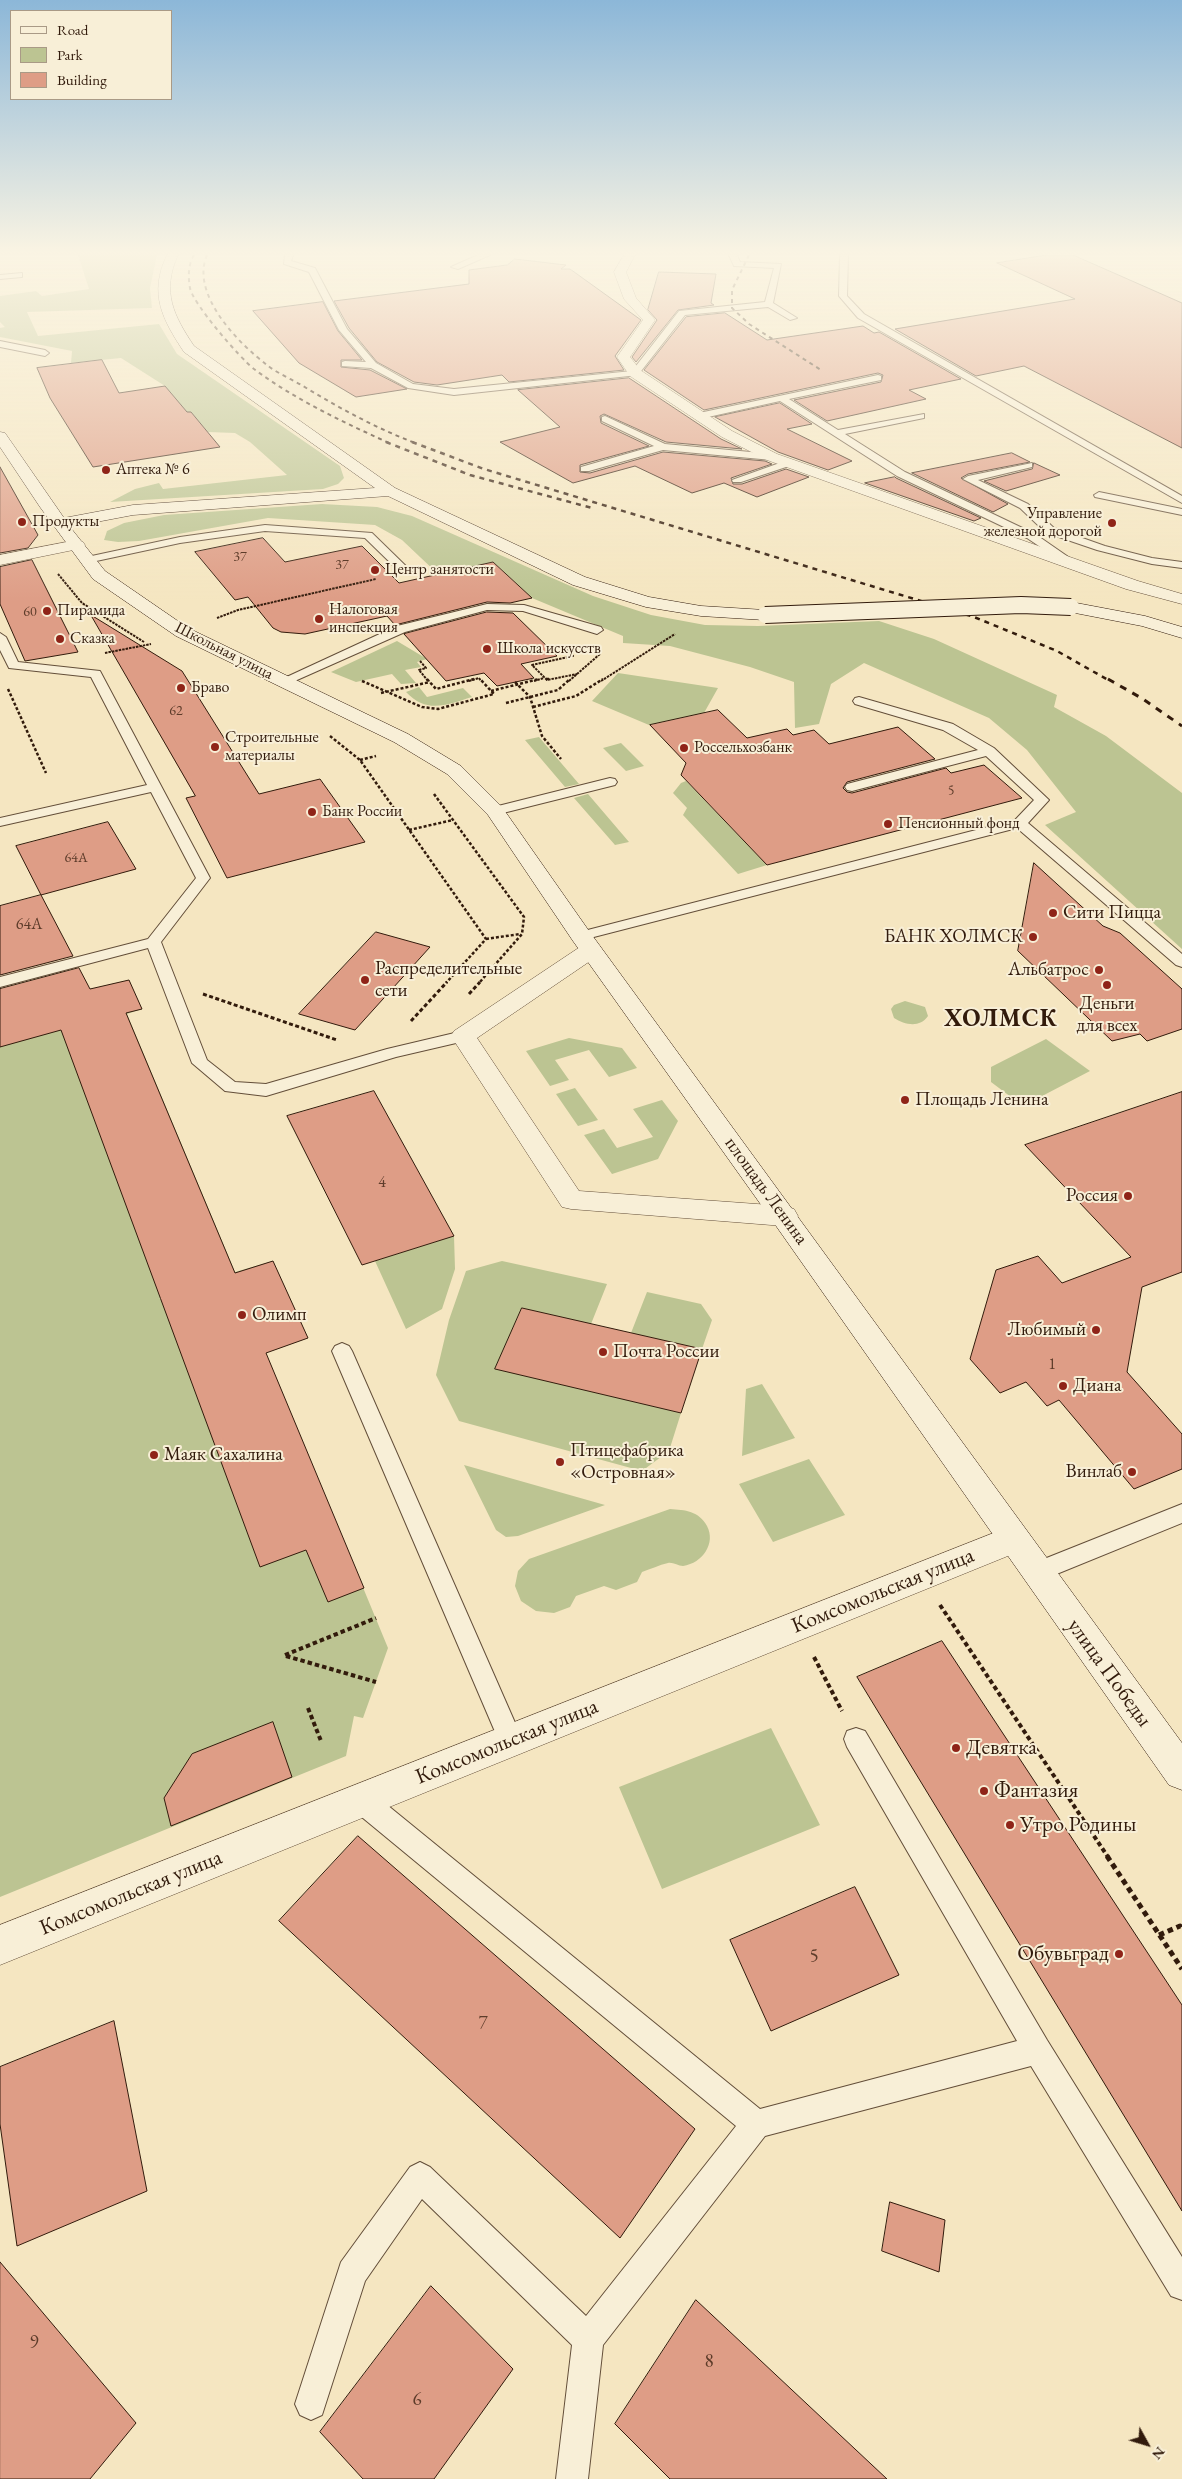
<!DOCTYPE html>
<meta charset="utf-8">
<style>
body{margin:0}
#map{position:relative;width:1182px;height:2479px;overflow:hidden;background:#f5e6c1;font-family:"EB Garamond",serif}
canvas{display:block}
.legend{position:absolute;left:10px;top:10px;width:162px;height:90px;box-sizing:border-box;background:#f8efd7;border:1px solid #a99a86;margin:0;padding:6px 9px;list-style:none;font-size:15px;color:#321b0c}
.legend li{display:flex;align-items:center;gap:10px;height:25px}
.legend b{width:25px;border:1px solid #a99a86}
.north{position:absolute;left:1122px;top:2419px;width:50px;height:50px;-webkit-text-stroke:4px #f8efd7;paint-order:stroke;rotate:129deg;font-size:14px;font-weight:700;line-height:20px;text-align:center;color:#321b0c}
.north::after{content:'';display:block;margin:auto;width:18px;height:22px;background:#321b0c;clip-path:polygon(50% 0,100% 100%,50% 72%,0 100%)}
</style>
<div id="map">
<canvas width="1182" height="2479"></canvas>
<ul class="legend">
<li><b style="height:6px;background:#f8efd7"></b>Road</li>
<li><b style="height:14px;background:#bcc492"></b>Park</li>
<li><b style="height:14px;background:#de9d86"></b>Building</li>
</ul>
<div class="north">N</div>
</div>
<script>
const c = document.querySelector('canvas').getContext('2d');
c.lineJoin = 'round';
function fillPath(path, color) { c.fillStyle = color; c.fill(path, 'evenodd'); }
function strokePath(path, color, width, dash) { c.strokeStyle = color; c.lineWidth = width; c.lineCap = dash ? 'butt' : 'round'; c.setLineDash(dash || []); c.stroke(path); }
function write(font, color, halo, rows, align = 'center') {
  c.font = font + ' "EB Garamond",serif'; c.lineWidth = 4; c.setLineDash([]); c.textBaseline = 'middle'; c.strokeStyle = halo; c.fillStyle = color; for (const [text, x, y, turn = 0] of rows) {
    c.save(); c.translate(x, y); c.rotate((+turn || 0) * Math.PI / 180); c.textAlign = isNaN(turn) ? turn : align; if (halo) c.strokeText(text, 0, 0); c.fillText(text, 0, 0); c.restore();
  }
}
fillPath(new Path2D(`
 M78 255H157L150 288 152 308 27 312 38 336 159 324 177 354 340 466 344 478 338 484 323 489 110 502 135 489 159 483 163 489 287 475 250 442 235 433 208 432 191 412H187L165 386 121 358 71 363 72 351 0 337V328L5 327 0 322V296L36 291 42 296 89 289Z
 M322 504 377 507 412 516 593 596 651 615 705 625 758 626 879 621 934 639 1057 695 1054 707 1106 736 1182 793V949L1045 825 1076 812 1027 750 989 718 864 663 831 684 819 724 795 728 794 682 750 667 670 646 623 643V636L532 598 493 562 438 574 402 540 375 525 268 518 139 541 118 542 104 540 107 531 124 523 164 515Z
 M397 641 427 659 417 662 421 667 405 670 416 683 401 684 392 674 356 682 331 672Z
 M618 673 718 688 704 713 649 725 592 701Z
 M419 687 427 697 463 688 472 697C446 705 427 714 406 692Z
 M539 737 579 784 565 787 525 740Z
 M621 743 644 766 626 771 603 748Z
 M686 781 767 865 738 874 683 815 687 808 673 793 681 783Z
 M588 794 629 842 615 845 574 798Z
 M129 980 142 1009 127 1014 235 1272 273 1261 308 1338 266 1353 388 1648 363 1718 354 1716 346 1756 0 1897V1010Z
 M905 1001 925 1007 928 1016C920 1028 905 1025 894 1018L891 1009 894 1005Z
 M569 1038 622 1048 637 1068 609 1077 589 1050 555 1060 569 1080 550 1086 526 1051Z
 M1046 1039 1090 1071 1023 1106 991 1082V1067Z
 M575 1088 598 1120 578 1126 556 1094Z
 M662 1100 678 1121 658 1159 612 1174 584 1135 604 1129 617 1148 653 1137 633 1109Z
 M454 1236 455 1269 442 1309 406 1329 375 1261Z
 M502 1261 607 1284 591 1324 522 1308 496 1369 681 1413 669 1451 642 1471 459 1421 436 1375 449 1320 466 1271Z
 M647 1292 701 1304 712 1320 702 1349 631 1333Z
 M762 1384 795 1438 742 1456 746 1389Z
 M809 1459 845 1515 773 1542 739 1484Z
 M464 1465 605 1505 518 1536 506 1537 496 1530Z
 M670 1509C685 1510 699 1511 707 1526 716 1543 703 1563 683 1566 678 1566 673 1562 668 1563 659 1565 651 1569 642 1572L637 1582 616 1590 604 1586 576 1596 570 1607 554 1613 536 1611 521 1601 515 1586 518 1571 529 1559Z
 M771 1728 820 1825 662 1889 619 1787Z`), '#bcc492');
const building = new Path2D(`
 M1047 255H1073L1182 303V448L1024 366 976 376 895 329 1075 299 997 263Z
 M515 259 566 265 561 269H570L641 320 615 356 624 370 509 382 502 375 437 385 414 382 377 362 349 328 334 301 469 284V270L507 265Z
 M659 272 716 274 711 303 714 305 678 310 636 362 632 357 657 320 648 310Z
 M323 302 338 331 362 360H341V367L370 370 407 389 356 397 299 363 253 311Z
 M725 313 767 340 863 326 874 333 879 332 961 379 909 390 926 399 827 421 794 400 881 382 883 375 878 373 704 410 644 370 686 317Z
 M102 360 119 393 165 386 187 412H191L220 447 93 467 50 398 37 368Z
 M629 378 721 439 742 449 666 442 604 414 600 416 601 423 649 446 580 465V472L590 473 663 452 765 461 772 464 731 478 733 484H742L786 469 809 477 757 497 724 483 692 493 635 466 573 483 500 442 560 427 518 390Z
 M780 403 812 424 787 429 852 461 828 470 778 452 715 417Z
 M1012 453 1030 462 968 474 961 478 1008 504 993 512 912 473Z
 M1034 463 1060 475 1006 491 984 481 1032 469Z
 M0 467 38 535 28 548 0 553Z
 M895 477 896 478 981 518 974 521 865 483Z
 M263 538 285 562 362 546 399 583 493 562 532 598 510 603 487 602 395 625 387 616 305 634 281 632 273 628 248 597 235 600 195 552Z
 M32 560 78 652 25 661 0 604V567Z
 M487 612 513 613 557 656 521 664 534 678 497 686 484 673 446 681 404 634Z
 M91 615 182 671 259 794 320 779 365 842 227 878 186 798 195 796Z
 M718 710 747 738 787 729 793 735 814 730 829 744 898 727 935 759 847 782 843 788 847 792 852 793 946 768 951 773 984 765 1022 798 767 865 681 775 686 763 650 725Z
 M108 822 136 869 41 895 16 846Z
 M1034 863 1103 926 1120 933 1182 989V1029L1147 1041 1140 1034 1112 1041 1018 951Z
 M41 895 73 956 0 975V906Z
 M376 932 430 947 355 1030 299 1014Z
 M79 968 90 989 129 980 142 1009 126 1013 235 1273 273 1261 308 1338 266 1353 364 1588 328 1602 306 1550 260 1567 61 1030 0 1047V989Z
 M374 1091 454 1236 362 1265 287 1116Z
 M1182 1092V1272L1142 1287 1127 1372 1182 1434V1469L1134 1489 1059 1400 1047 1406 1026 1382 1000 1393 970 1359 996 1270 1038 1256 1062 1283 1131 1257 1025 1145Z
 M522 1308 702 1349 681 1413 495 1369Z
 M942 1641 1182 2005V2211L857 1677Z
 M273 1722 292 1777 171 1826 164 1798 192 1754Z
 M358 1836 695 2129 620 2238 279 1921Z
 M855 1887 899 1975 771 2031 730 1940Z
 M114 2021 147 2191 17 2246 0 2124V2067Z
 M890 2202 945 2220 939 2272 882 2251Z
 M0 2262 136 2423 90 2479H0Z
 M431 2286 513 2369 434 2479H363L320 2432Z
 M696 2300 887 2479H670L615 2424Z`);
fillPath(building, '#de9d86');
strokePath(building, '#321b0c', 1);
const lane = new Path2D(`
 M285 255H293L291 261 315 268 347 329 376 363 413 384 454 389 632 371 679 311 765 302 774 268 734 266 729 255H737L740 262 781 264 773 303 797 318 790 320 768 307 685 315 638 375 454 395 408 388 371 368 342 366V362L345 361 366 362 339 330 309 272 284 264Z
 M478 255H490L458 269 451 267Z
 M840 255H848L847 296 864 314 1182 496V503L858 318 839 296Z
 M22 273V277L0 279V275Z
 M0 341 45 350 49 353 45 356 0 347Z
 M878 375 881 376V380L789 399 838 430 924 414V418L845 434 905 472 1035 534 1036 531 1042 529 1020 508 963 479 968 476 1032 463V467L978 480 1028 504 1054 528 1105 546 1152 558 1182 562V568L1152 564 1097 550 1050 534 1038 536 1077 563 1071 566 1067 565 1027 538 897 476 780 401 699 419 694 416 699 413Z
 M605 416 665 444 772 454 777 457 772 460 663 450 589 471H581V467L654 446 602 421V417Z
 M788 460 792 461V465L741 482H733L732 480Z
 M1099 492 1182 509V515L1095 497 1094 495Z
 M265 525 372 533 412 572 410 574H402L365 538 265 531 180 543 87 563 81 560 87 557 180 537Z
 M487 604 524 605 601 627 603 630 597 634 523 611 487 610 405 632 288 684 284 685 278 681 397 626Z
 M0 633 6 637 18 662 100 671 210 878 161 942 207 1060 235 1082 266 1084 387 1049 463 1031 469 1032 471 1036 469 1040 396 1057 266 1096 225 1091 192 1063 148 948 0 987V977L148 939 196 878 151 792 0 826V818L147 785 91 677 9 668 0 650Z
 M859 697 953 724 994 748 1049 800 1028 823 1182 954V967L1176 965 1017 828 586 939H576L573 936 576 933 1015 820 1034 800 986 756 852 791 847 790 845 787 847 784 978 750 943 730 855 704 853 701 855 698Z
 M610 778 615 779 617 782 615 785 495 815 488 811 490 808Z
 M342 1343 349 1346 352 1351 523 1741 520 1749 511 1752 502 1749 499 1741 332 1351 335 1346Z
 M1182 1504V1523L1037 1582 1029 1579 1026 1572 1029 1565Z
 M856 1728 865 1731 1047 2040 1182 2257V2300L1171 2296 1031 2066 765 2136 603 2345 588 2479H556L572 2345 422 2199 365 2281 322 2415 311 2420 300 2415 295 2404 341 2262 410 2167 420 2162 430 2167 586 2316 736 2126 352 1809 348 1800 352 1791 361 1788 370 1791 760 2109 1017 2041 847 1747 844 1739 847 1731Z`);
const street = new Path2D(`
 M624 255H635L626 272 636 298 655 320 630 357 640 370 732 431 777 454 1138 581 1182 594V604L1126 589 767 460 722 437 630 376 617 357 643 320 624 299 614 272Z
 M77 540 83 542 85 545 83 548 0 565V555Z
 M591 943 599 945 602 950 599 955 477 1038 579 1191 784 1206 794 1209 798 1216 794 1223 784 1226 571 1209 562 1207 451 1036 454 1031 583 945Z
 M1014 1525 1025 1529 1030 1539 1025 1549 0 1965V1925Z`);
const secondary = new Path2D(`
 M167 255H178C161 292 174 316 194 346L395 488 585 577 649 597 701 606 765 610 771 611 774 615 771 619 765 620 701 616 646 607 573 585 388 496 133 515 70 527 105 571 188 628 408 734 461 766 502 807 589 931 1182 1743V1790L1169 1785 774 1223 573 941 488 815 447 774 394 742 176 636 93 579 40 507 0 447V432L5 433 64 518 133 505 375 488 184 352C163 320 148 294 167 255Z
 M1071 602 1145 616 1182 627V638L1142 626 1065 611 1062 607 1065 603Z`);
strokePath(lane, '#634e39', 2);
strokePath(street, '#634e39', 1);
strokePath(secondary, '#321b0c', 1);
strokePath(new Path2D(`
 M58 574 82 603 144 642
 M217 618 238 610 376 579
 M564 647 573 656 532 665 547 680 577 674
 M105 653 151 644
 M420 661 426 668 419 670 428 681
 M469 681 479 678 481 681
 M534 681 544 678
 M569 681 600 654
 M601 681 675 634`), '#321b0c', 2, [2.5, 1]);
strokePath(new Path2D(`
 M427 679 436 689 474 679
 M546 679H551
 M362 681 422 707 438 709 494 694 480 679
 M515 682 530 697 542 736 561 759
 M8 689 46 773
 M491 691 539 679
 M381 693 430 682
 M506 703 558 690 570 679
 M533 707 576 696 603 679
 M330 736 360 760 486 939 446 983
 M360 760 376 756
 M434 794 524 917 522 934 479 983
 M409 830 453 820
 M486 939 520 934`), '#321b0c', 2.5, [3, 2]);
strokePath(new Path2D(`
 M203 994 337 1040
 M469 994 480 982
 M411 1021 447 982`), '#321b0c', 3, [4, 2.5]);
strokePath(new Path2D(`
 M940 1605 1108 1857
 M285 1655 376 1618
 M286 1656 376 1682
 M814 1657 842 1711
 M308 1708 321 1741`), '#321b0c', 4, [4.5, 3]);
strokePath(new Path2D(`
 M1107 1856 1182 1969
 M1159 1935 1180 1926 1182 1929`), '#321b0c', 5, [5.5, 4]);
fillPath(lane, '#f8efd7');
fillPath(street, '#f8efd7');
fillPath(secondary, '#f8efd7');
strokePath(new Path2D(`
 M194 255C188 265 188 277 190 288 193 304 240 358 254 369 294 399 343 422 389 443
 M207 255C190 294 238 343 267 365 277 373 291 379 303 386 339 408 376 428 415 443
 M749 255 732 290V308L749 324 821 370`), '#321b0c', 2, [4, 4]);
strokePath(new Path2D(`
 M386 442 470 475 592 508
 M412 442 484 469 974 617 1057 651 1110 681`), '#321b0c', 2.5, [5, 5]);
strokePath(new Path2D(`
 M1108 679 1143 699 1182 726`), '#321b0c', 3, [7, 7]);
const secondaryBridge = new Path2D(`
 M765 615 1021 605 1071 607`);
strokePath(secondaryBridge, '#321b0c', 18, []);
strokePath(secondaryBridge, '#f8efd7', 16);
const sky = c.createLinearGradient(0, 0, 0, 602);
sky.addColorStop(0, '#8cb7d8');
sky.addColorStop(0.42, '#faf4e3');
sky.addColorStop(1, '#faf4e300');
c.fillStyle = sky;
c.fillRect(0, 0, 1182, 602);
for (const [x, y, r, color] of [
 [106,470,5,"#8f2418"],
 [22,522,5,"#8f2418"],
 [1112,523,5,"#8f2418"],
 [375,570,5,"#8f2418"],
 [47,611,5,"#8f2418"],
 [319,619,5,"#8f2418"],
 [60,639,5,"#8f2418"],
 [487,649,5,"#8f2418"],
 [181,688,5,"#8f2418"],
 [215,747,5,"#8f2418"],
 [684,748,5,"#8f2418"],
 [312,812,5,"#8f2418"],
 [888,824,5,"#8f2418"],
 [1053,913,5,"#8f2418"],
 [1033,937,5,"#8f2418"],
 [1099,970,5,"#8f2418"],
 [365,980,5,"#8f2418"],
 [1107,985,5,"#8f2418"],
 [905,1100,5,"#8f2418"],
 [1128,1196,5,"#8f2418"],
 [242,1315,5,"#8f2418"],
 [1096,1330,5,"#8f2418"],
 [603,1352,5,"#8f2418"],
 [1063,1386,5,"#8f2418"],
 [154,1455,5,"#8f2418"],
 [560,1462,5,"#8f2418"],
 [1132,1472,5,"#8f2418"],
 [956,1748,5,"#8f2418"],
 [984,1791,5,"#8f2418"],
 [1010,1825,5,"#8f2418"],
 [1119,1954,5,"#8f2418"]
]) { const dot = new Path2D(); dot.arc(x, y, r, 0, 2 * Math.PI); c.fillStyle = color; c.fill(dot); strokePath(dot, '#f8efd7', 2); }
write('14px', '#5d3c2a', null, [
 ["37",240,557],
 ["37",342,565],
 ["60",30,612],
 ["62",176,711],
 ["5",951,791],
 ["64А",76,858]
]);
write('16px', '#321b0c', '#f8efd7', [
 ["Аптека № 6",116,470],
 ["Управление",1102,514,"right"],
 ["железной дорогой",1102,532,"right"],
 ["Продукты",32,522],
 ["Центр занятости",385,570],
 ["Налоговая",329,610],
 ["инспекция",329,628],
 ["Пирамида",57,611],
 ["Сказка",70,639],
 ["Школа искусств",497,649],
 ["Браво",191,688],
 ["Строительные",225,738],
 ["материалы",225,756],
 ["Россельхозбанк",694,748],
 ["Банк России",322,812],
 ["Пенсионный фонд",898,824]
], 'left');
write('16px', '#321b0c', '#f8efd7', [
 ["Школьная улица",224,651,27]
]);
write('16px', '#5d3c2a', null, [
 ["64А",29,925],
 ["4",382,1183],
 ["1",1052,1365]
]);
write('19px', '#321b0c', '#f8efd7', [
 ["Сити Пицца",1063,913],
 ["БАНК ХОЛМСК",1023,937,"right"],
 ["Распределительные",375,969],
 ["сети",375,991],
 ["Альбатрос",1089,970,"right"],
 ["Деньги",1107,1004,"center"],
 ["для всех",1107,1026,"center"],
 ["Площадь Ленина",915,1100],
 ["Россия",1118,1196,"right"],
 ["Олимп",252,1315],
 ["Любимый",1086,1330,"right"],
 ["Почта России",613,1352],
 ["Диана",1073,1386],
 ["Птицефабрика",570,1451],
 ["«Островная»",570,1473],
 ["Маяк Сахалина",164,1455],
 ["Винлаб",1122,1472,"right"]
], 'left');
write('19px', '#321b0c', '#f8efd7', [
 ["площадь Ленина",766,1191,54]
]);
write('19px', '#5d3c2a', null, [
 ["5",814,1957],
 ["7",483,2024],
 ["9",34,2343],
 ["8",709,2362],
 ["6",417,2400]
]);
write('22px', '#321b0c', '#f8efd7', [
 ["Комсомольская улица",883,1591,-22],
 ["улица Победы",1109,1673,54],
 ["Комсомольская улица",507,1742,-22],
 ["Комсомольская улица",131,1893,-22]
]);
write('22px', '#321b0c', '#f8efd7', [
 ["Девятка",966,1748],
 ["Фантазия",994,1791],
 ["Утро Родины",1020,1825],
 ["Обувьград",1109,1954,"right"]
], 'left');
c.letterSpacing = '1px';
write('bold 24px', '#321b0c', '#f8efd7', [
 ["ХОЛМСК",1001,1019]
]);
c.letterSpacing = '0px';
</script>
